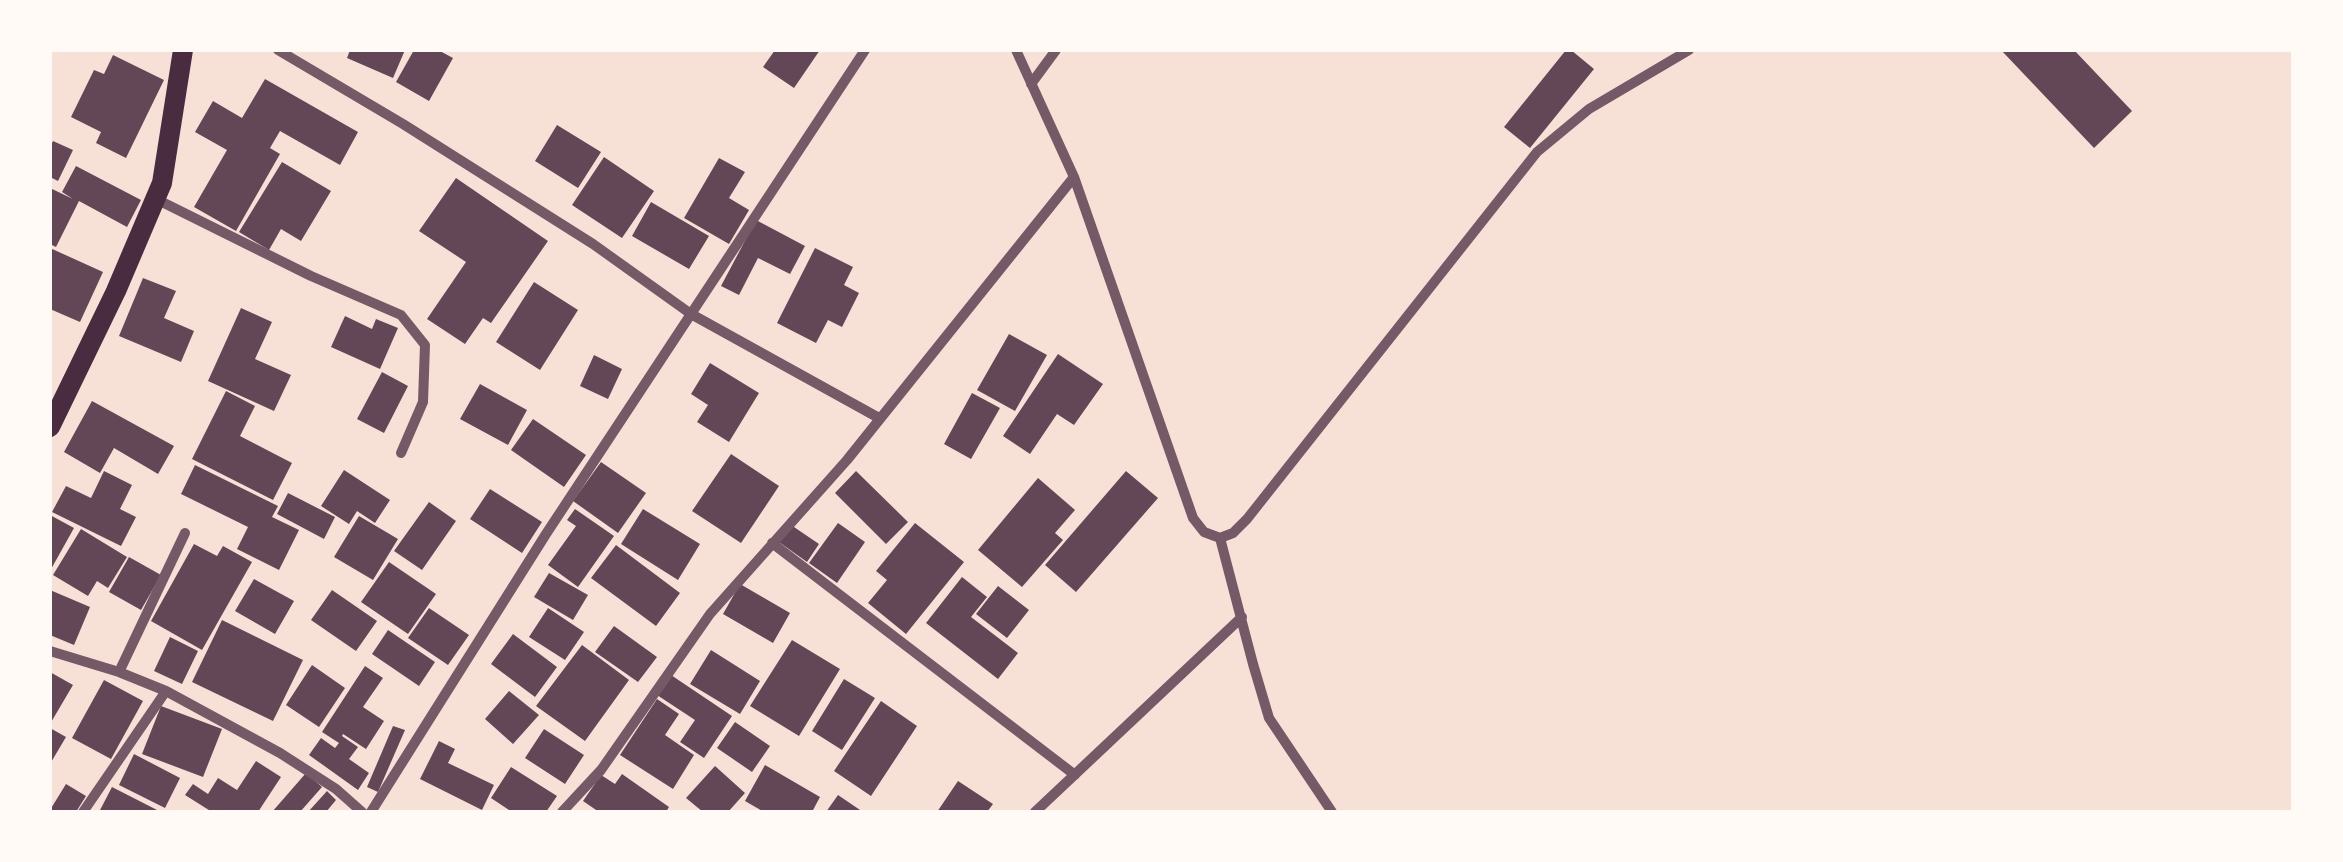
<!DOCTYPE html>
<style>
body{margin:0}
#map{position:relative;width:2343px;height:862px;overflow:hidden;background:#f7e1d7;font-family:"PT Sans Narrow",sans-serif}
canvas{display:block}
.frame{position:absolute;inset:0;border:52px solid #fffaf5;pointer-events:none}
</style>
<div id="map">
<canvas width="2343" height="862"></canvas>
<div class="frame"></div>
</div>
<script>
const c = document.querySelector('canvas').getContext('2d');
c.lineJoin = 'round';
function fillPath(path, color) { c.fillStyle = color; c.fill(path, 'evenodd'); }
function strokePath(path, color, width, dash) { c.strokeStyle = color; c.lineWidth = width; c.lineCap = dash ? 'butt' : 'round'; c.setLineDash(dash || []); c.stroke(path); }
fillPath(new Path2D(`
 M350 50H405L393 78 347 58Z
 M414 50H438L453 58 429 101 396 82Z
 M775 50H820L794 88 763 67Z
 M1566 50H1571L1594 69 1530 148 1504 127Z
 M2001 50H2074L2132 111 2094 148Z
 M113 55 164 80 126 158 96 143 101 132 71 117 94 70 104 74Z
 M265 79 358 132 340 165 280 131 270 148 280 154 236 231 194 207 227 150 195 132 213 101 242 118Z
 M557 125 601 152 578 188 535 161Z
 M53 141 73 150 58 181 50 177V147Z
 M604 157 654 191 622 238 572 205Z
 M719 158 745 172 729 198 749 210 729 244 684 218Z
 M282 162 331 191 301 241 281 229 269 250 239 232Z
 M76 166 141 200 127 227 79 201 56 247 50 244V188L73 199 62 192Z
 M456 178 548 241 491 323 483 318 465 344 427 319 466 262 419 231Z
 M651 202 709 236 689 269 632 236Z
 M756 220 805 246 790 274 758 258 739 295 721 286Z
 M50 248 103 272 80 322 50 309Z
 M815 248 853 267 844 285 859 293 842 327 828 320 816 343 777 323Z
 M143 278 176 291 164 318 194 331 181 362 119 336Z
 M534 282 578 310 540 370 496 342Z
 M241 308 272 322 255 359 291 375 274 411 208 381Z
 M345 316 372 329 376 319 398 328 380 369 331 347Z
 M1009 334 1047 355 1015 411 977 390Z
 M1058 354 1103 384 1074 425 1057 414 1030 454 1003 436Z
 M594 355 622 369 608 399 580 386Z
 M710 363 759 393 729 442 697 422 708 405 691 394Z
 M382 372 408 386 384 433 357 419Z
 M480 384 527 410 508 445 460 419Z
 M226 391 255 406 240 436 292 463 273 500 192 459Z
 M972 393 1000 408 971 459 944 444Z
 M92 401 174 446 158 474 114 448 100 473 64 452Z
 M533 419 586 455 564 487 511 450Z
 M731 454 779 486 741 543 692 511Z
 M601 462 646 493 618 533 573 501Z
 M195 465 278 506 272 517 299 530 279 570 237 549 248 527 181 494Z
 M344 470 390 500 375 523 357 511 349 524 321 506Z
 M104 471 132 485 120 509 136 517 121 546 52 512 66 486 91 498Z
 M856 471 908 522 886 544 835 493Z
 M1126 471 1158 498 1076 592 1045 565Z
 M1038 478 1075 510 1055 533 1063 540 1022 587 978 550Z
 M490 489 542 522 522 553 470 519Z
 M288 493 335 517 324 539 277 514Z
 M429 502 456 521 422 570 394 551Z
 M575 509 614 536 578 587 548 565 576 526 567 520Z
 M643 509 700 544 678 580 621 544Z
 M50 515 74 528 50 571Z
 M359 516 398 539 373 580 334 557Z
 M838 523 865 542 837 583 809 563Z
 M915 523 964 562 906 634 868 603 887 580 876 571Z
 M791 525 819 544 807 562 779 542Z
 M81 529 127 557 108 588 97 581 88 596 53 575Z
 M194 544 217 556 223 546 252 562 202 650 151 621Z
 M616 545 680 593 656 626 591 578Z
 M129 557 161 575 141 610 109 592Z
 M389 562 436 594 408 634 361 602Z
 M549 573 588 595 573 620 534 597Z
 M962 577 987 597 971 617 1018 653 998 679 926 623Z
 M254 579 294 601 275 634 235 611Z
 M740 584 790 613 773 643 723 614Z
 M998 586 1029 610 1007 638 976 614Z
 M50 590 90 607 74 645 50 635Z
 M332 590 377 621 356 651 311 620Z
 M429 608 469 635 448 665 408 638Z
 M548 608 584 632 565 660 529 637Z
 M222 620 303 660 273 721 192 682Z
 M614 626 657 657 638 682 595 652Z
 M388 630 435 662 419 686 372 654Z
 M513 634 557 667 535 697 491 664Z
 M170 637 198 651 182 684 154 671Z
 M792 640 840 669 799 736 750 706Z
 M582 645 629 680 585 741 536 706Z
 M711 650 760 681 740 714 690 684Z
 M312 665 345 688 319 727 286 705Z
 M365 666 383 678 363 707 384 721 366 749 343 734 342 736 358 747 349 759 369 773 358 790 309 755 321 738 335 748 339 743 322 732Z
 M50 672 73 685 50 724Z
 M671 675 732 716 704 758 680 742 695 720 657 695Z
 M844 679 875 698 842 750 812 731Z
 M104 680 143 701 111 759 72 738Z
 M509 691 539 715 513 744 485 719Z
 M657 699 679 714 665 735 694 755 673 789 620 755Z
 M881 701 917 726 871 796 834 771Z
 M161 706 222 729 203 777 142 754Z
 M735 722 770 746 752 772 717 748Z
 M393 726 405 730 378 792 367 787Z
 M50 728 66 737 50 764Z
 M544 729 584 755 565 784 525 758Z
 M439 741 455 749 448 763 494 785 482 810 420 779Z
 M134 754 180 778 165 808 119 785Z
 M256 761 281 777 258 812H212L185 795 193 784 208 794 218 778 237 790Z
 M765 765 820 797 812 812H764L745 801Z
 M715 766 745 793 728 812H703L686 798Z
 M511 767 557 796 546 812H512L491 798Z
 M306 773 322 787 300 812H272Z
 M622 774 669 807 666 812H599L583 801 601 775 615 784Z
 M958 781 993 804 987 812H937Z
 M66 784 86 796 76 812H53L50 810Z
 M112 787 161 812H99Z
 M327 791 336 800 326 812H308Z
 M838 795 863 812H826Z`), '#644757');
strokePath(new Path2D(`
 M278 50 403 124 593 244 691 314 879 418
 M1016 50 1074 177 1193 518 1204 532 1220 538 1233 533 1247 519 1537 152 1589 109 1689 50
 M1031 84 1056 50
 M156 199 311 276 401 315 425 345 423 402 401 453
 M1220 538 1253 664 1269 718 1332 812
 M772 543 1075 775
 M50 651 119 672 166 691 280 753 336 789 362 812
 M119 672 185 533
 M83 812 166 691
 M371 812 546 534 865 50
 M562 812 601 770 710 614 847 460 1074 177
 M1035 812 1242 617`), '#755966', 10);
strokePath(new Path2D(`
 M50 427 116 291 162 183 183 50`), '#4a2c40', 20);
</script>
